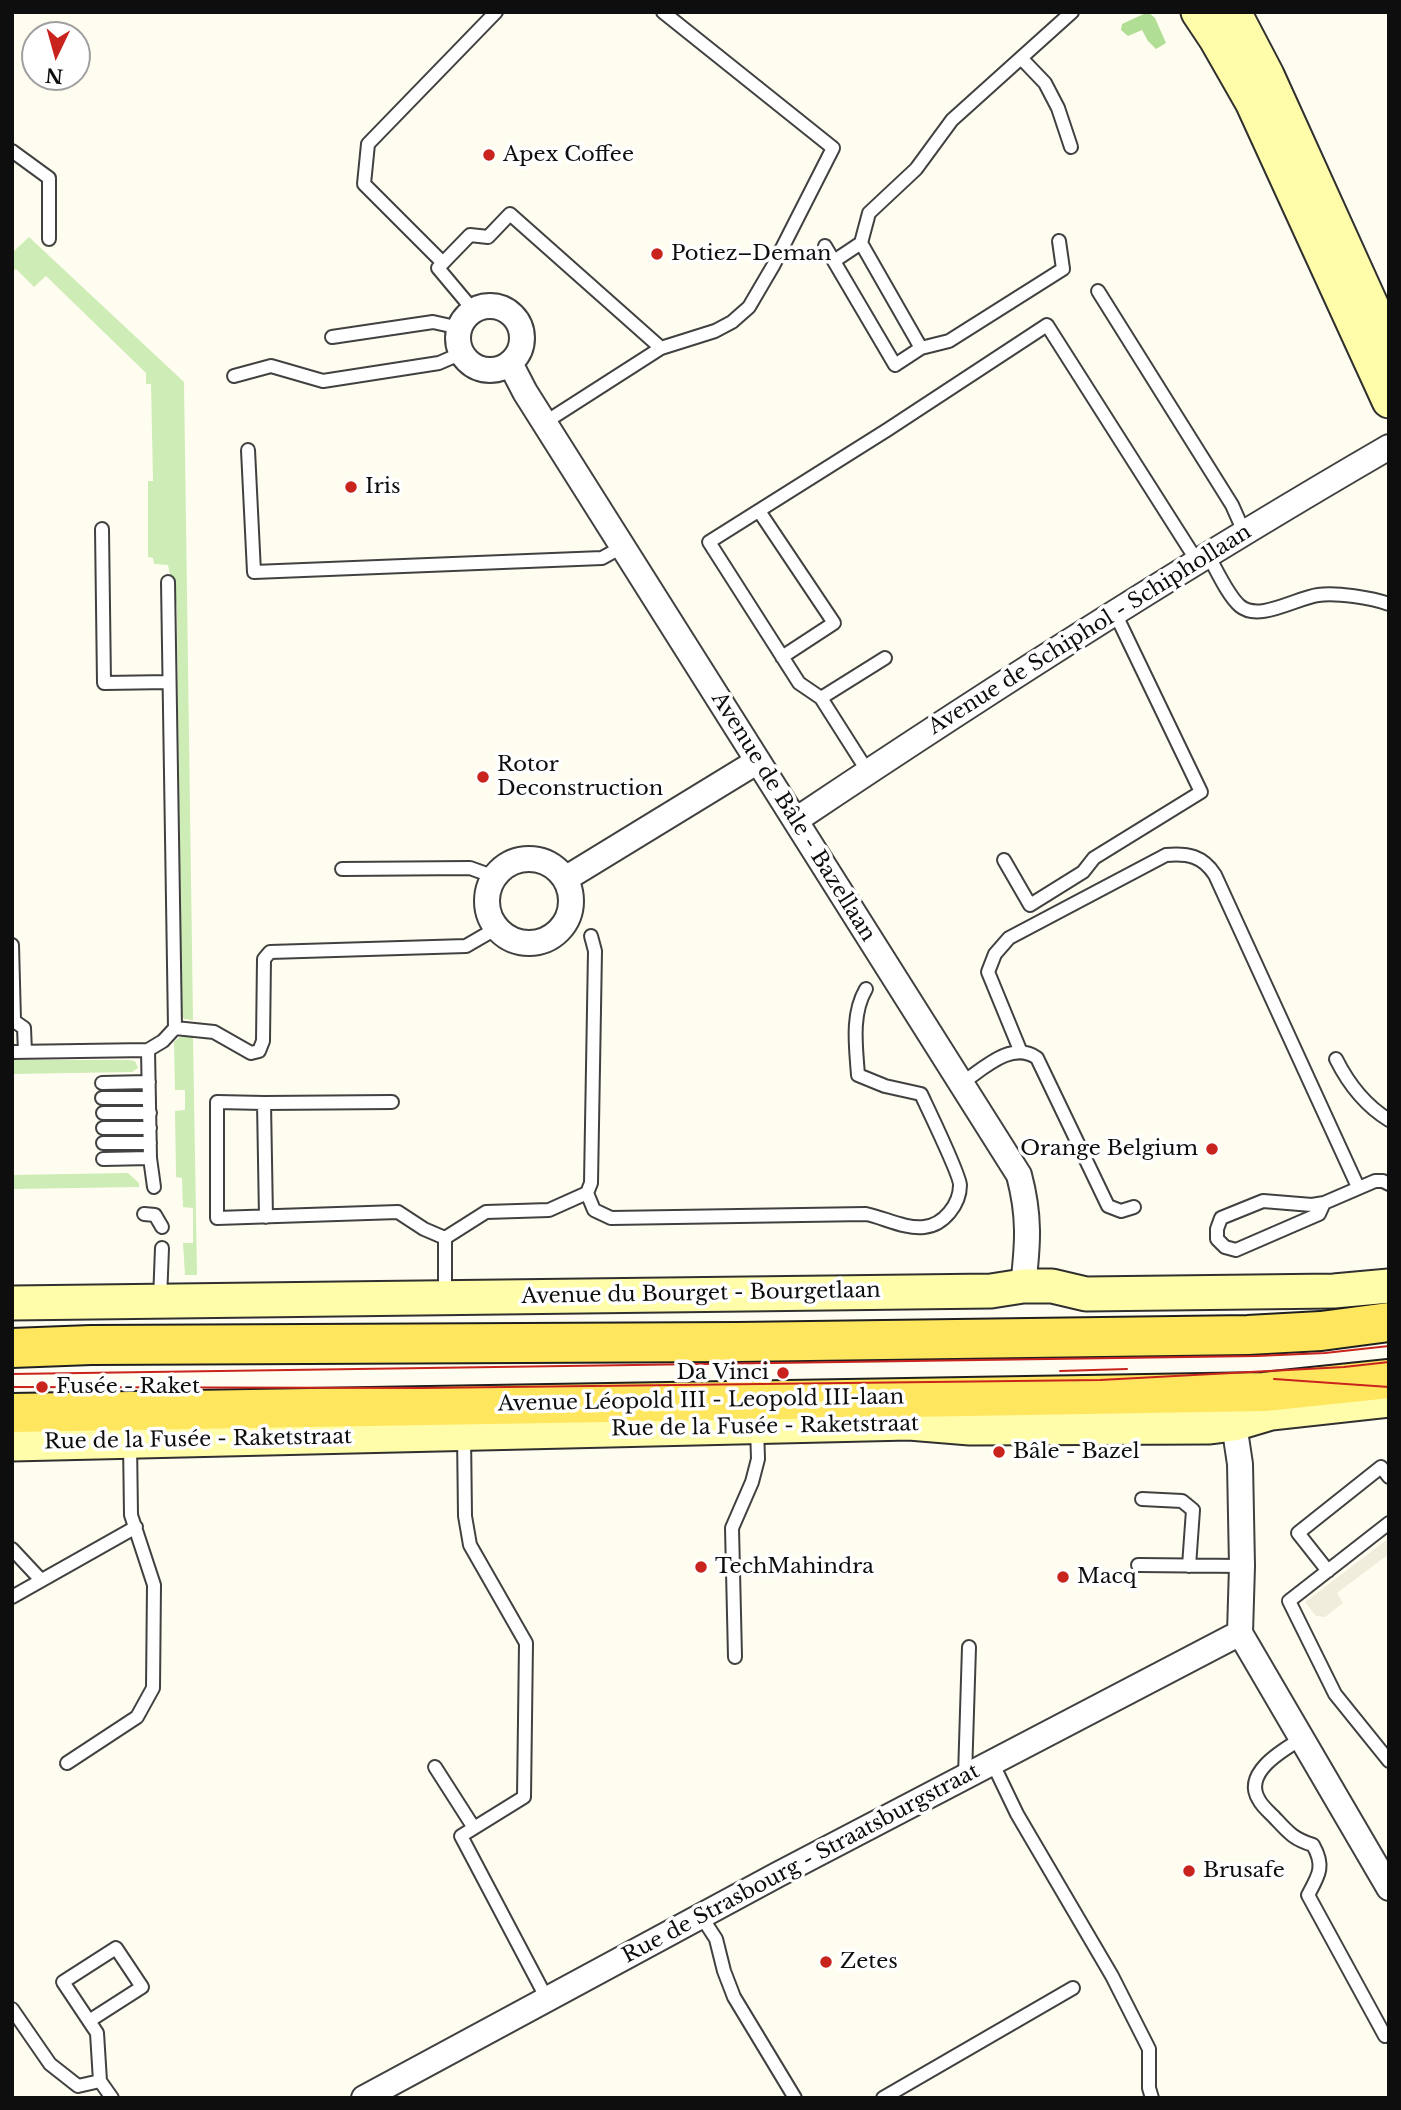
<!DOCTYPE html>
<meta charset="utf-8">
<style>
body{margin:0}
#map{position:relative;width:1401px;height:2110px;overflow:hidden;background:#fffdef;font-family:"Libre Baskerville",serif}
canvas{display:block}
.frame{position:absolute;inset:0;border:14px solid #0e0e0e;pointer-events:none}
.north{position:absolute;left:21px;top:21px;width:70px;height:70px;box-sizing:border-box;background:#fff;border:2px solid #9f9f9f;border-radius:50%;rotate:185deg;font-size:19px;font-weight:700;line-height:28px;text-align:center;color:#0e0e0e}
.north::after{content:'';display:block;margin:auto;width:24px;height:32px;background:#c8231c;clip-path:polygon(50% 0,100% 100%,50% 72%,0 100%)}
</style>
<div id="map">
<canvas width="1401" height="2110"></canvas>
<div class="frame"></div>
<div class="north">N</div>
</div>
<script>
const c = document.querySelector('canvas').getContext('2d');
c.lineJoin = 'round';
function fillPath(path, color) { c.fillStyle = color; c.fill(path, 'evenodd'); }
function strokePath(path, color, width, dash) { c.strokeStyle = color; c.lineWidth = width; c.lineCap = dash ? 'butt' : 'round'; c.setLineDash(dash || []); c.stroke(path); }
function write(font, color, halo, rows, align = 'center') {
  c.font = font + ' "Libre Baskerville",serif'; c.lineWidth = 7; c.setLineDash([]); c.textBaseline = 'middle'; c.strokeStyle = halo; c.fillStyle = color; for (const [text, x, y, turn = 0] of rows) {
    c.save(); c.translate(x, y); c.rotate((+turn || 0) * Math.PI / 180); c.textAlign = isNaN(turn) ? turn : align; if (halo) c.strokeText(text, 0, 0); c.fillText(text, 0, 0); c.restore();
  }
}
fillPath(new Path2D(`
 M29 237 184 382 193 1020 184 1019 181 1015 177 607 168 565 154 564 153 558 148 557V481H153L151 384H146V373L46 276 34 287 16 269 12 272V253Z
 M180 1037H193L197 1275H185L183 1243H193V1208L183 1207 182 1178 176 1177 175 1111 185 1110V1090H175L174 1042Z
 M12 1060H128L135 1061 138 1068 132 1072 12 1074Z
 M128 1173 139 1183V1187L12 1189V1175Z`), '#cdecb6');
fillPath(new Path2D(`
 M1148 12 1155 18 1166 43 1156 49 1148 41 1142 30 1128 36 1121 30 1122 24Z`), '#afde94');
fillPath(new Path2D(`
 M1389 1538V1554L1337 1593 1343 1603 1325 1617 1316 1616 1305 1602Z`), '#f0eddd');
const lane = new Path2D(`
 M1021 58 1045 83 1058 108 1071 147
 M12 151 49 178V239
 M825 246 895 365 921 348 949 341 1063 269 1059 241
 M834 261 861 243
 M443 263 364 184 368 144 496 12
 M1098 291 1232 505 1244 532
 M474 311 438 268 470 235 488 237 510 214 661 348 544 423
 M332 337 433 322 460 328
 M661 348 715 331 732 322 749 307 773 266 833 148 663 12
 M921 348 861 243 869 213 916 169 952 120 1072 12
 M234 376 271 366 323 381 439 363 462 353
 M248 450 254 572 602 558 622 547
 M759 511 834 623 782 657
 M102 529 104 683 169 682
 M1208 555C1216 569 1228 596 1240 606 1259 622 1296 598 1318 595 1336 592 1372 598 1389 604
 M168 582 175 1028
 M821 698 799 683 709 542 887 430 1047 325 1197 561
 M868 772 821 698 885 658
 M1004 860 1030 905 1083 872 1094 858 1201 792 1115 613
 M342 869 470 868 495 877
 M591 936 595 951 591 1183 587 1193 594 1210 611 1218 866 1214C885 1218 905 1229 924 1227 944 1225 960 1204 960 1185 960 1175 928 1109 921 1094L885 1086 858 1075C856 1047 851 1014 866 989
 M12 945 14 1021 24 1028 25 1052
 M148 1050 163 1041 175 1028 214 1032 251 1053 259 1051 263 1041 264 959 270 952 466 946 497 928
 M1020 1050 988 972 995 954 1009 938 1166 855C1188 853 1203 856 1215 875L1358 1187
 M12 1052 148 1050 150 1158 154 1187
 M1336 1059C1348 1083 1366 1106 1389 1120
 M102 1083 149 1082
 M962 1083C983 1069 1012 1040 1037 1058L1108 1206 1121 1211 1134 1207
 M102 1098H149
 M264 1103 217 1102V1218L398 1212 424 1229 445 1238 486 1212 549 1210 587 1193
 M103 1113H150
 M103 1128H150
 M103 1143H150
 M103 1159 150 1158
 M1324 1203 1319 1214 1236 1250 1225 1247 1217 1239V1229L1221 1218 1263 1201 1312 1205 1324 1203 1375 1181H1383L1389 1184
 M144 1214 155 1215 162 1227
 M266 1217 264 1103 392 1102
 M445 1238V1296
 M160 1300 162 1248
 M464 1434 465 1516 470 1545 526 1643 524 1797 461 1836 547 1999
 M1142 1499 1182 1501 1193 1510 1189 1566
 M1389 1523 1289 1601 1335 1694 1389 1761
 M12 1549 41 1580
 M1138 1565 1242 1566
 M1328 1571 1298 1533 1381 1467 1389 1477
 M12 1597 136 1527
 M735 1657 732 1528 752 1482 758 1459 757 1426
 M1301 1739C1283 1750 1242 1773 1259 1800 1262 1806 1269 1812 1274 1817 1288 1832 1293 1839 1313 1845 1325 1866 1319 1875 1308 1895L1385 2036 1389 2034
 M992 1762 1017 1814 1112 1976 1149 2049V2088L1152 2098
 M67 1763 137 1717 153 1688 154 1585 131 1515 130 1442
 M435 1767 474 1828
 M965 1776 969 1647
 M701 1916 716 1939 724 1971 734 1997 795 2098
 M12 2009 50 2064 78 2086 100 2081
 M89 2021 142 1987 116 1948 63 1982 97 2033 100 2081 112 2098
 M883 2098 1073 1988`);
const street = new Path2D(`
 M458 338a32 32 0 1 1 64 0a32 32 0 1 1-64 0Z
 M510 363 525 392 1019 1175C1030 1216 1028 1244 1023 1286
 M796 820C990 690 1187 564 1389 447
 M487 901a42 42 0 1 1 84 0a42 42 0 1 1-84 0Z
 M565 879 758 761
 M1234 1424 1240 1464 1242 1566 1240 1633 1389 1888
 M364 2098 777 1875 1240 1633`);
const secondary = new Path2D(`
 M1198 12 1216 39 1252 102 1389 401
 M1234 12 1267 75 1389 344
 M12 1303 991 1291 1023 1286H1052L1086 1294 1334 1291 1389 1286
 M12 1444 909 1423 970 1428 1210 1427 1234 1424 1271 1413 1389 1400`);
const primary = new Path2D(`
 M12 1348 91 1345 737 1342 1248 1335 1321 1331 1389 1322
 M12 1413 1264 1392 1389 1379`);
strokePath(lane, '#414141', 16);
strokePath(street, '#414141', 28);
strokePath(secondary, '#303030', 37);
strokePath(primary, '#1f1f1f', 42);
strokePath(lane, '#fff', 12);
strokePath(street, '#fff', 24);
strokePath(secondary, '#fffdaa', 33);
strokePath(primary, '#ffe65f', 38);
strokePath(new Path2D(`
 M1060 1371 1127 1369
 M12 1374 1256 1356 1325 1353 1389 1346
 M1274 1379 1389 1387
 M12 1387 422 1388 1100 1380 1344 1367 1389 1362`), '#c8231c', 2);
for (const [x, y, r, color] of [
 [489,155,7,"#c8231c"],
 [657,254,7,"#c8231c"],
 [351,487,7,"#c8231c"],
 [483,777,7,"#c8231c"],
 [1212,1149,7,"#c8231c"],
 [783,1373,7,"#c8231c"],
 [42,1387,7,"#c8231c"],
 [999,1452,7,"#c8231c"],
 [701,1567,7,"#c8231c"],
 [1063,1577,7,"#c8231c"],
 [1189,1871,7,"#c8231c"],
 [826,1962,7,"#c8231c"]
]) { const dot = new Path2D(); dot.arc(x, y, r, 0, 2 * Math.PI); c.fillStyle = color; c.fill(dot); strokePath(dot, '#fff', 2.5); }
write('21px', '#0e0e0e', '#fff', [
 ["Apex Coffee",503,155],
 ["Potiez–Deman",671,254],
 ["Iris",365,487],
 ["Rotor",497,765],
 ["Deconstruction",497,789],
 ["Orange Belgium",1198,1149,"right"],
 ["Da Vinci",769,1373,"right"],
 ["Fusée - Raket",56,1387],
 ["Bâle - Bazel",1013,1452],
 ["TechMahindra",715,1567],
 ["Macq",1077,1577],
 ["Brusafe",1203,1871],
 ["Zetes",840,1962]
], 'left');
write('21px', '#0e0e0e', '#fff', [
 ["Avenue de Schiphol - Schiphollaan",1090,630,-32],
 ["Avenue de Bâle - Bazellaan",793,817,58],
 ["Avenue du Bourget - Bourgetlaan",701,1294,-1],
 ["Avenue Léopold III - Leopold III-laan",701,1401,-1],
 ["Rue de la Fusée - Raketstraat",765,1427,-1],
 ["Rue de la Fusée - Raketstraat",198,1440,-1],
 ["Rue de Strasbourg - Straatsburgstraat",801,1864,-28]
]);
</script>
